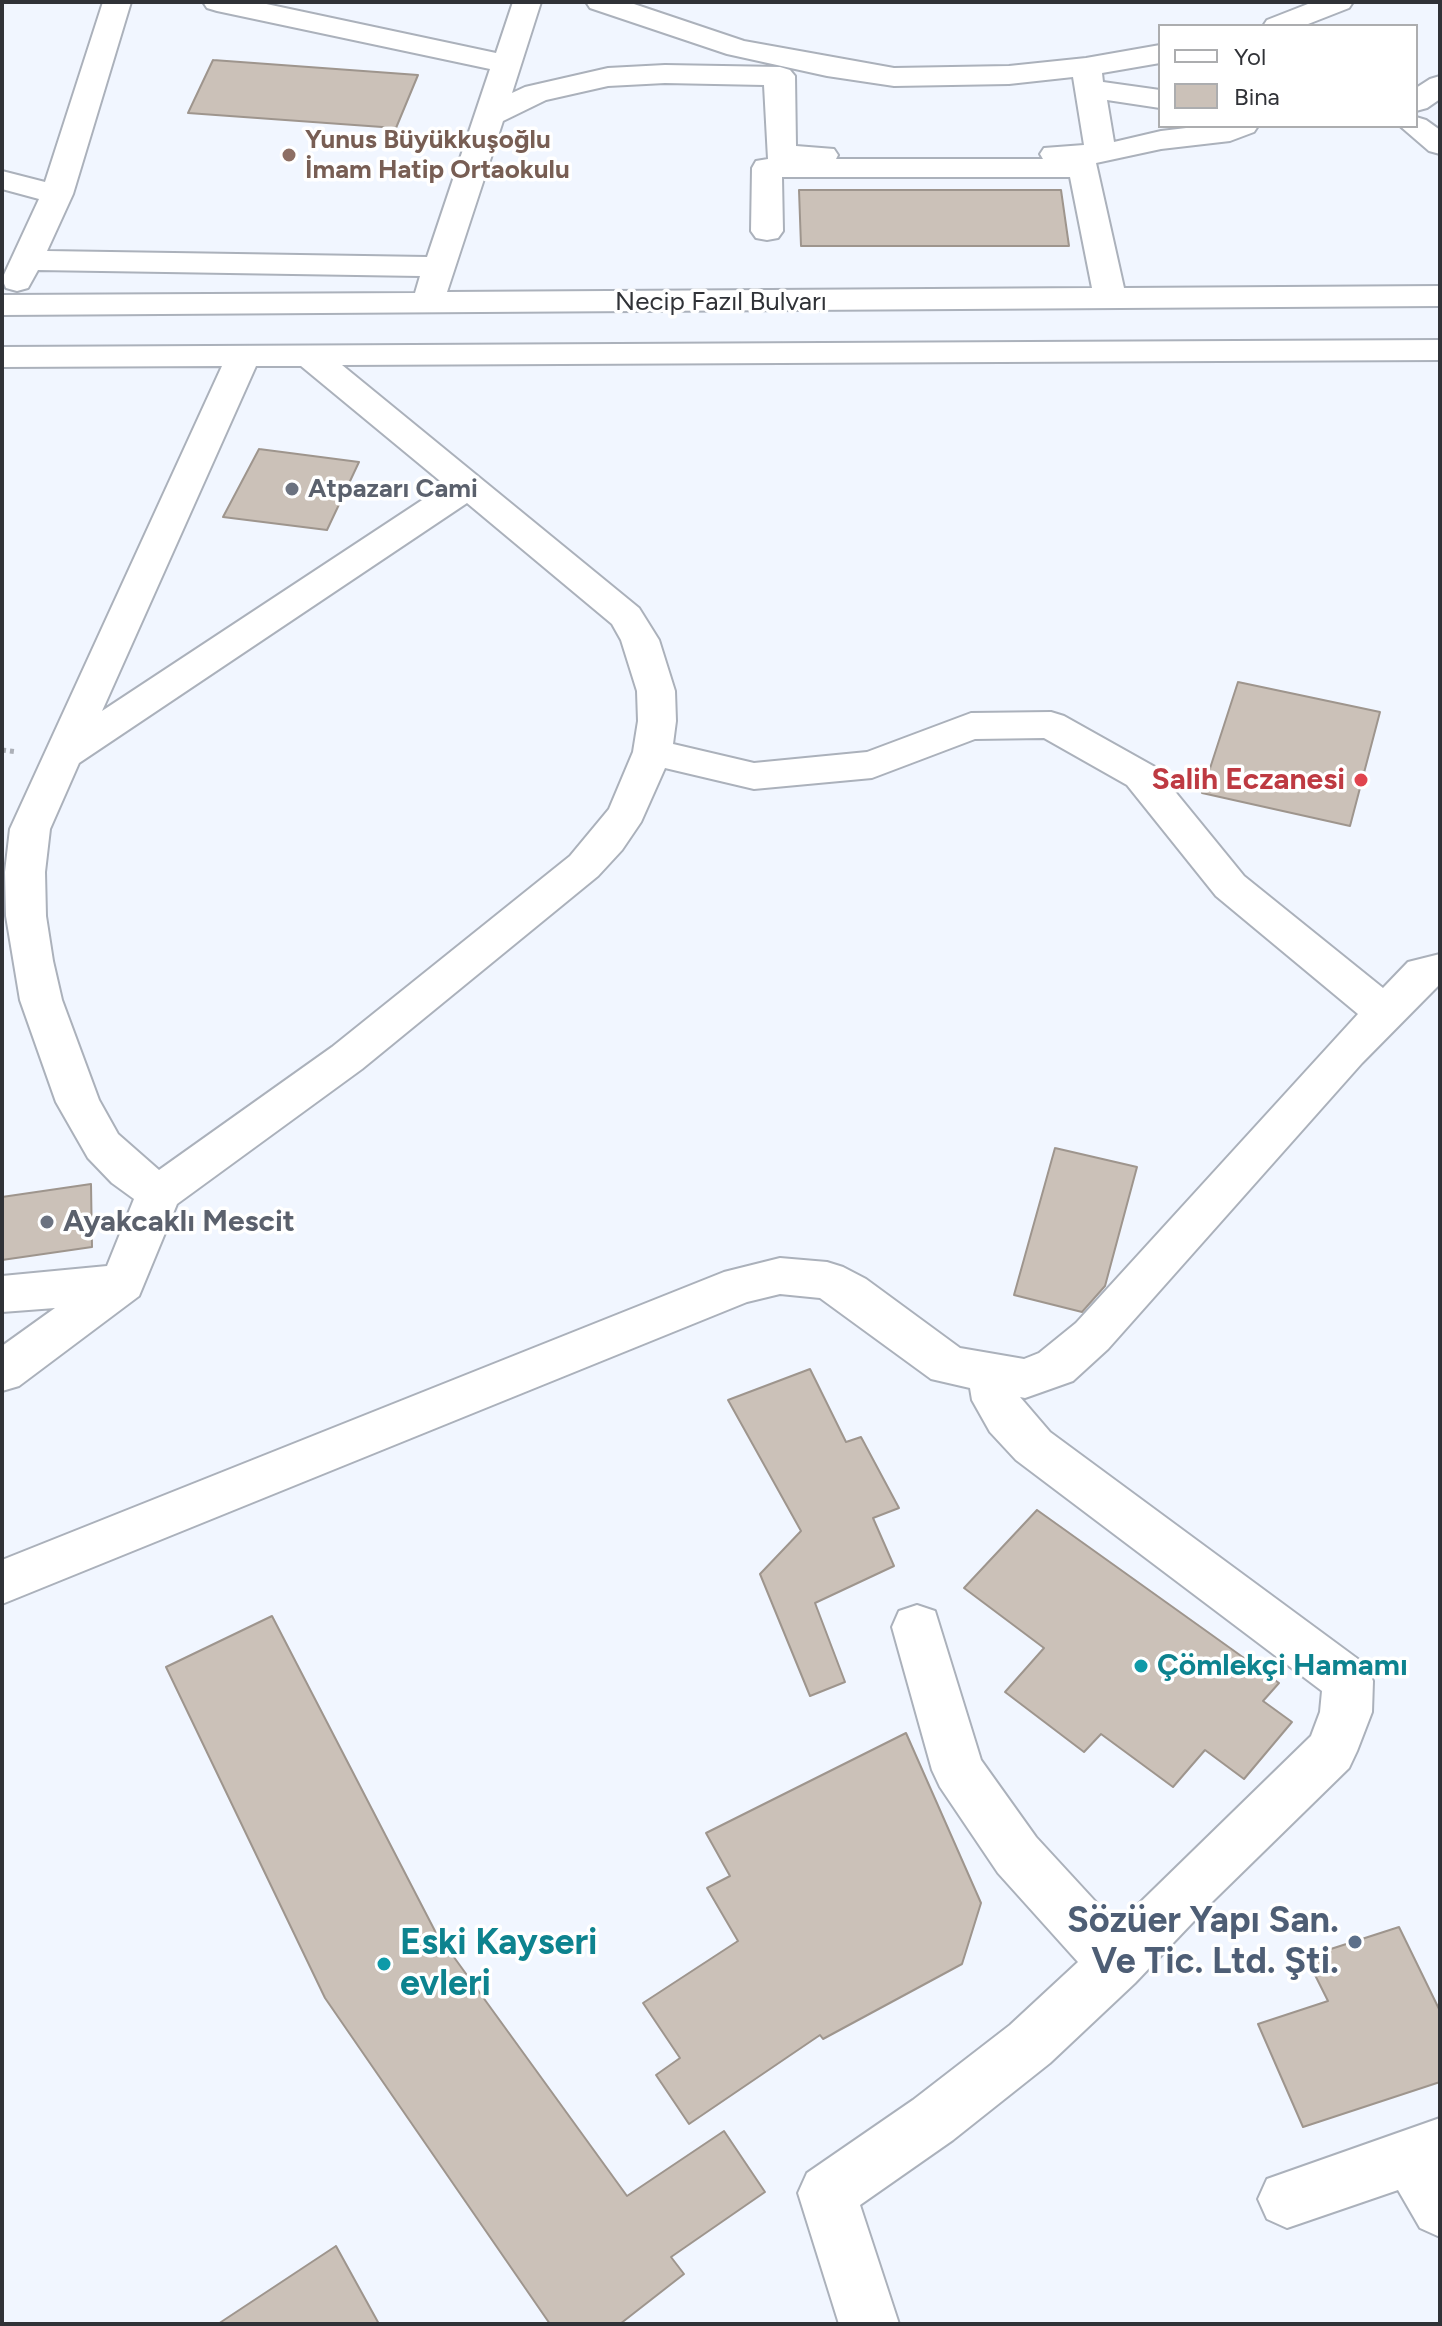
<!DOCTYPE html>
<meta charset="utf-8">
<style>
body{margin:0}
#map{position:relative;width:1442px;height:2326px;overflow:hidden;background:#f1f6ff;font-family:Figtree,sans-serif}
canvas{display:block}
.frame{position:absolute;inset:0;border:4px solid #303237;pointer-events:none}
.legend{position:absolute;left:1158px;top:24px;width:260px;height:104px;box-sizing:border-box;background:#fff;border:2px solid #acadaf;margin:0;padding:10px 14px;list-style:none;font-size:24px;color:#303237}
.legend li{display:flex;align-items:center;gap:16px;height:40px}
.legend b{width:40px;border:2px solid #acadaf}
</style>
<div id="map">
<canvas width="1442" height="2326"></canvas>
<div class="frame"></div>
<ul class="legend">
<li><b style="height:10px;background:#fff"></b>Yol</li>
<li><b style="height:22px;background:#cbc1b8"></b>Bina</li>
</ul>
</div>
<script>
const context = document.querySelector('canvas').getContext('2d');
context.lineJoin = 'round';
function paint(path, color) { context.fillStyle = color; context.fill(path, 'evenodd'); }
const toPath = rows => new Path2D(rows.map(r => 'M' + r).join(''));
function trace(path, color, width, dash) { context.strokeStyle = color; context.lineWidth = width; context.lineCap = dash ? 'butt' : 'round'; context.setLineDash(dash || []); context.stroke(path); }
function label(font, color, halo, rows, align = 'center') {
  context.font = font + ' Figtree,sans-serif'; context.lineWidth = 7; context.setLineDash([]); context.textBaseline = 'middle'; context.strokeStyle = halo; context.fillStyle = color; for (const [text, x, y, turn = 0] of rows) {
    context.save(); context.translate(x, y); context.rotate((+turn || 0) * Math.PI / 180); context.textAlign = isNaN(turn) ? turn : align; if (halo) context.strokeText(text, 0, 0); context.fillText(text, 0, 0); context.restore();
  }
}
const building = toPath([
 [213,60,418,75,396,128,188,113,213,60],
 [799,190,1061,190,1069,246,801,246,799,190],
 [259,449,359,462,327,530,223,517,259,449],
 [1238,682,1380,712,1350,826,1202,793,1238,682],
 [1055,1148,1137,1167,1105,1286,1082,1312,1014,1295,1055,1148],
 [91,1184,92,1247,2,1260,2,1197,91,1184],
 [810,1369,846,1442,861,1437,899,1508,873,1518,894,1566,815,1603,845,1682,810,1696,760,1574,801,1531,728,1400,810,1369],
 [1037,1510,1279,1683,1263,1701,1292,1722,1244,1779,1205,1750,1173,1787,1101,1734,1084,1752,1005,1692,1044,1648,964,1588,1037,1510],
 [272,1616,435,1931,627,2196,724,2131,765,2192,671,2257,684,2274,620,2324,550,2324,325,1998,166,1667,272,1616],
 [906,1733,981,1903,962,1964,823,2039,820,2035,689,2124,656,2075,680,2058,643,2003,738,1941,707,1888,730,1876,706,1833,906,1733],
 [1399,1927,1440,2011,1440,2082,1303,2127,1258,2024,1328,2001,1306,1957,1399,1927],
 [336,2246,379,2324,218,2324,336,2246]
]);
const path = toPath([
 [2,750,17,752]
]);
const minor = toPath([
 [103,2,131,2,73,194,47,251,427,257,490,69,217,11,207,8,203,2,257,2,496,53,513,2,541,2,512,93,525,87,608,68,665,65,780,67,790,70,795,76,796,146,834,149,838,155,836,159,1043,159,1040,154,1044,148,1084,145,1073,77,1009,84,894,86,827,76,727,54,590,8,586,2,628,2,744,41,894,68,1009,66,1086,58,1160,45,1160,63,1102,73,1103,82,1160,90,1160,108,1107,100,1114,142,1161,131,1203,126,1258,126,1254,132,1230,141,1161,149,1096,163,1124,288,1440,286,1440,306,2,315,2,295,415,293,420,276,38,270,28,288,17,291,6,288,2,279,39,199,2,189,2,171,45,182,103,2],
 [665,83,764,85,768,159,756,161,752,168,751,231,756,238,767,240,778,238,783,231,782,177,1070,177,1092,288,447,292,503,121,546,100,608,86,665,83],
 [1313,2,1353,2,1349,8,1303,26,1263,26,1267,20,1313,2],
 [1440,76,1440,99,1427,108,1416,111,1416,88,1430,79,1440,76],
 [1416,117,1426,120,1440,130,1440,154,1429,151,1400,126,1416,126,1416,117],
 [1440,340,1440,360,342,365,639,608,659,640,675,691,676,721,673,744,754,763,867,752,971,713,1051,712,1064,716,1155,767,1244,876,1383,988,1408,962,1440,954,1440,984,1362,1063,1108,1349,1073,1381,1025,1398,1020,1397,1050,1432,1366,1665,1373,1681,1372,1712,1357,1751,1349,1768,1213,1901,1135,1983,1050,2063,953,2140,860,2205,899,2324,839,2324,798,2193,807,2173,913,2100,1010,2025,1078,1962,998,1873,940,1787,932,1770,892,1627,899,1611,917,1605,935,1611,981,1760,1036,1837,1117,1925,1311,1736,1320,1712,1322,1691,1016,1460,990,1432,972,1400,970,1388,931,1379,820,1298,780,1294,747,1302,2,1604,2,1560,724,1272,780,1258,827,1262,843,1267,866,1279,960,1348,1024,1359,1039,1353,1076,1323,1358,1014,1216,896,1127,785,1044,738,975,739,872,778,754,789,665,768,641,822,622,850,598,876,362,1069,177,1204,139,1296,19,1386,2,1391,2,1346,55,1308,2,1312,2,1276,107,1266,134,1199,112,1183,88,1158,56,1102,20,1000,6,916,5,872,10,829,222,366,2,367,2,347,1440,340],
 [256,366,301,366,445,485,102,711,256,366],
 [467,503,612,624,621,640,637,691,638,721,633,752,609,809,570,856,332,1047,159,1170,118,1134,99,1100,62,1000,53,961,46,916,45,872,50,829,79,763,467,503],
 [1440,2118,1440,2237,1420,2228,1398,2190,1287,2228,1267,2219,1258,2199,1267,2179,1440,2118]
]);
const markers = [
 [289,155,8,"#8d6e63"],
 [292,489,8,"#6b7280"],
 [1361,780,8,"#e0444e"],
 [47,1222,8,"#6b7280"],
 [1141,1666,8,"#0f9aa8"],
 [1355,1942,8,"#5c6f8a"],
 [384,1964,8,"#0f9aa8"]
];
const farEducationnames = [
 ["Yunus Büyükkuşoğlu",305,140],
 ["İmam Hatip Ortaokulu",305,170]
];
const farStreetnames = [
 ["Necip Fazıl Bulvarı",721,302]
];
const farWorshipnames = [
 ["Atpazarı Cami",308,489]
];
const healthNames = [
 ["Salih Eczanesi",1345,780]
];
const worshipNames = [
 ["Ayakcaklı Mescit",63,1222]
];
const cultureNames = [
 ["Çömlekçi Hamamı",1157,1666]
];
const nearServicenames = [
 ["Sözüer Yapı San.",1339,1921],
 ["Ve Tic. Ltd. Şti.",1339,1962]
];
const nearCulturenames = [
 ["Eski Kayseri",400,1943],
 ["evleri",400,1984]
];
paint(building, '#cbc1b8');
trace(building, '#9e958d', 2);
trace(minor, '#abb1bb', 4);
trace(path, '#acb0b8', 5, [4, 4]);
paint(minor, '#fff');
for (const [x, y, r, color] of markers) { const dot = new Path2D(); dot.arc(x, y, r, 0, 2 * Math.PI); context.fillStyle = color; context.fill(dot); trace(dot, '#fff', 3); }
label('bold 26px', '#785e54', '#fff', farEducationnames, 'left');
label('26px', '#303237', '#fff', farStreetnames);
label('bold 26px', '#5b616d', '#fff', farWorshipnames, 'left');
label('bold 30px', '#be3a42', '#fff', healthNames, 'right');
label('bold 30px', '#5b616d', '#fff', worshipNames, 'left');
label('bold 30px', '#0d838f', '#fff', cultureNames, 'left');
label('bold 36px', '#4e5e75', '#fff', nearServicenames, 'right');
label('bold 36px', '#0d838f', '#fff', nearCulturenames, 'left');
</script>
